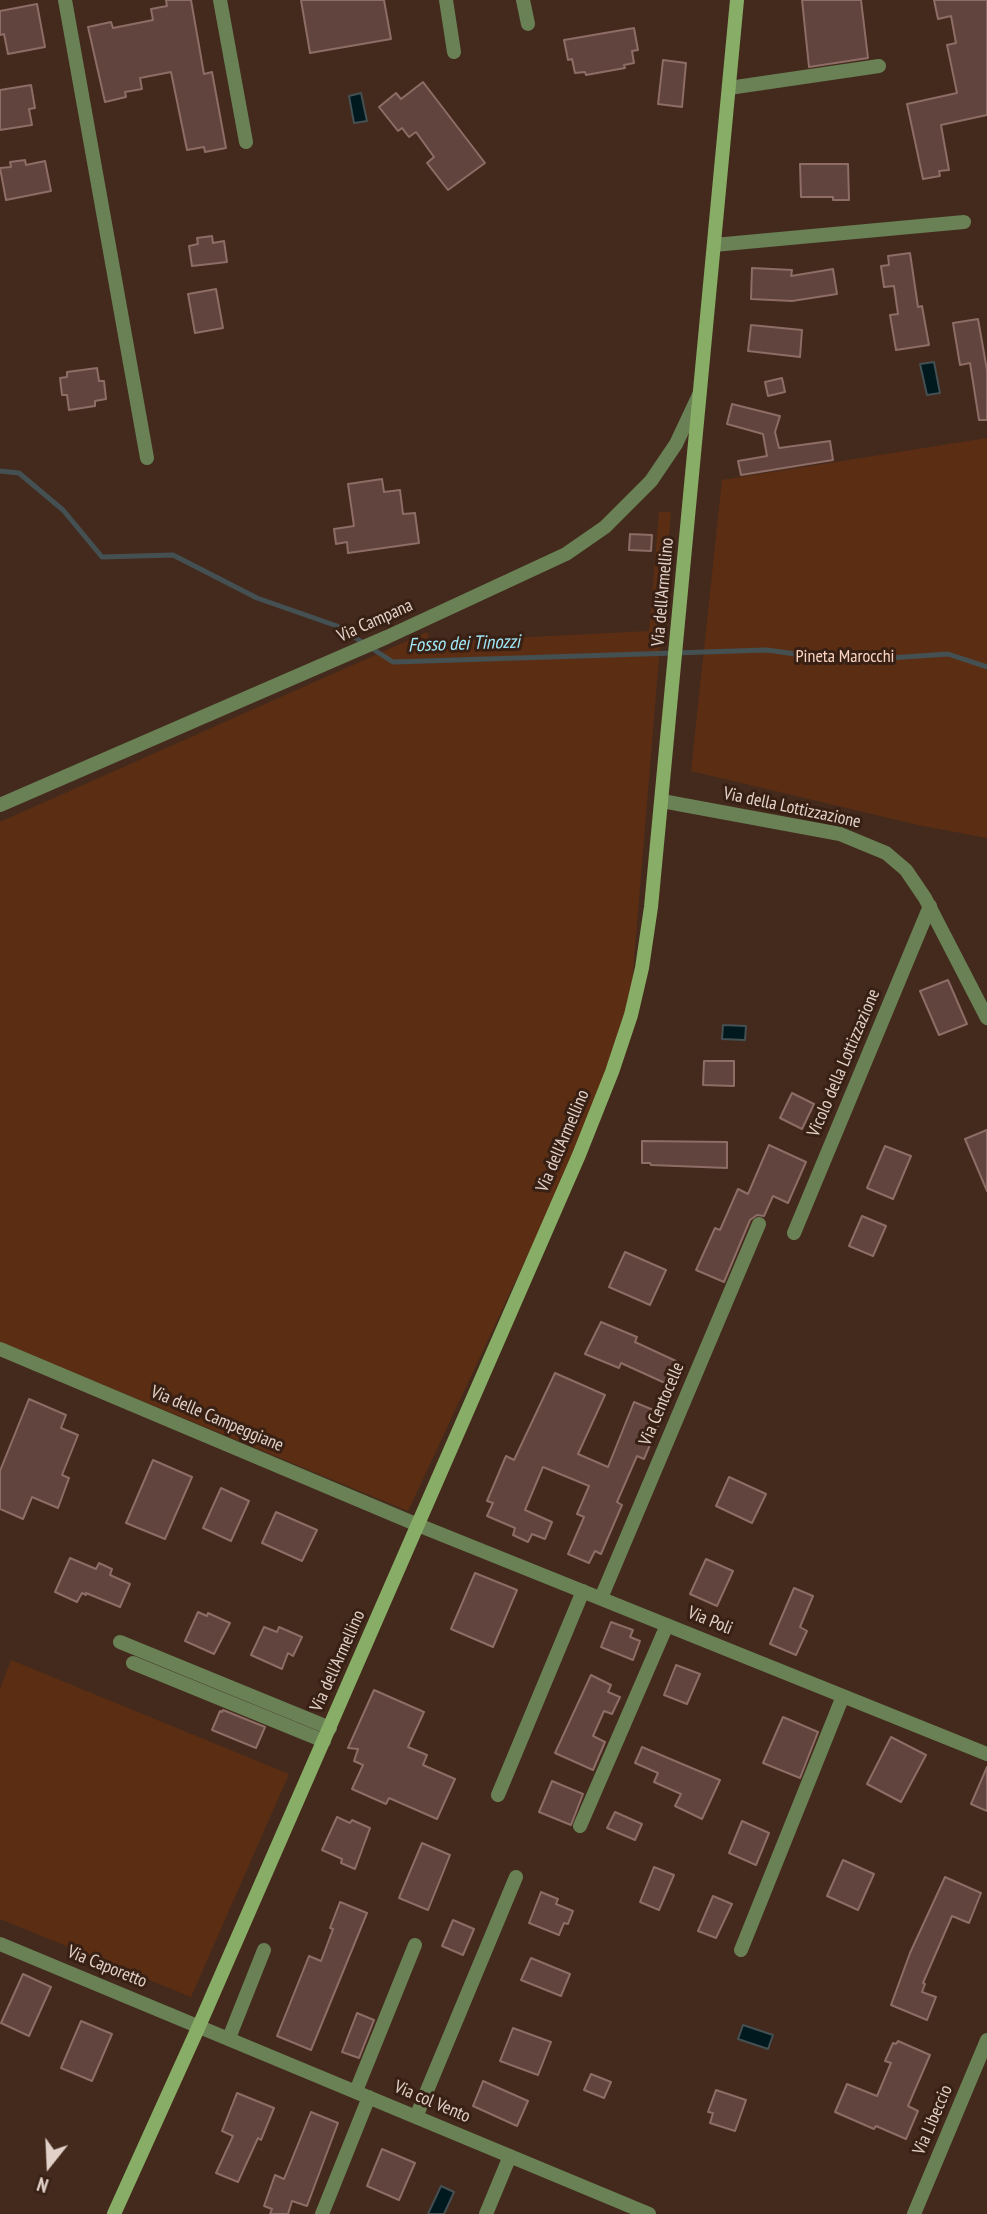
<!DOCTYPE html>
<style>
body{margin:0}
#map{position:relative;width:987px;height:2214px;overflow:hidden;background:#432a1d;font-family:"PT Sans Narrow",sans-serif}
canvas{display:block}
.north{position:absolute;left:14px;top:2130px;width:70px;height:70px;-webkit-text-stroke:5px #382014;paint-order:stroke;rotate:198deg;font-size:19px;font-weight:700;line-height:28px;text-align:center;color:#e2d1c9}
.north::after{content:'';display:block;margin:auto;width:24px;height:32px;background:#e2d1c9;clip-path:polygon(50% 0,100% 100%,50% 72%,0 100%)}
</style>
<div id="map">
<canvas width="987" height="2214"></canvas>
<div class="north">N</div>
</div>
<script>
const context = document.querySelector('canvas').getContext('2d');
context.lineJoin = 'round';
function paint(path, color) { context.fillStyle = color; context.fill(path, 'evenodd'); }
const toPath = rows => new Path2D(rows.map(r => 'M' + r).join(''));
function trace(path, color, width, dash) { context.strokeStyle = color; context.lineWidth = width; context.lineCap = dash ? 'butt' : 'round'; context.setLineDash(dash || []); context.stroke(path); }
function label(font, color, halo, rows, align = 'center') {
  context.font = font + ' "PT Sans Narrow",sans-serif'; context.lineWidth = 6; context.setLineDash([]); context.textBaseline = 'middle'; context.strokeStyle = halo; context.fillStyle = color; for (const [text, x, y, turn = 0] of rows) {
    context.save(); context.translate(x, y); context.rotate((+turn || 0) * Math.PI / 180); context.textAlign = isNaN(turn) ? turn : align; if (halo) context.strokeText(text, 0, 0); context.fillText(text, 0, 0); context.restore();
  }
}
const green = toPath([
 [987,438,987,838,918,825,691,771,722,480],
 [659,512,671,512,631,997,595,1111,408,1511,0,1342,0,822,427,632,431,642,649,631],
 [11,1660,289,1774,191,1997,0,1919,0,1689]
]);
const water = toPath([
 [361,93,367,121,354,123,349,96,361,93],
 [934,362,940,393,927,395,920,364,934,362],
 [723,1025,746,1026,745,1040,722,1039,723,1025],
 [743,2025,773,2035,768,2049,738,2039,743,2025],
 [441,2186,454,2192,444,2214,428,2214,441,2186]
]);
const stream = toPath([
 [0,471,19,473,63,510,102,557,173,555,257,598,337,626,393,662,767,650,846,661,948,654,987,667]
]);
const building = toPath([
 [166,0,191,0,204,74,212,72,226,148,205,152,204,147,187,150,171,72,140,78,142,89,125,92,126,97,105,102,88,27,111,22,113,28,153,20,151,9,167,6,166,0],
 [301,0,384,0,391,39,310,53,301,0],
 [802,0,861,0,868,58,809,67,802,0],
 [934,0,987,0,987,115,941,125,949,170,939,171,940,176,923,179,907,104,957,93,947,45,956,43,951,16,938,19,934,0],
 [37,4,45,47,8,54,4,34,0,35,0,11,37,4],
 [634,28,638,50,632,51,634,63,624,65,625,68,586,75,585,72,575,73,572,59,568,60,564,40,634,28],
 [663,60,686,63,682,107,658,104,663,60],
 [423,82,485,163,448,190,427,163,434,157,416,132,409,137,402,128,398,131,379,107,396,93,401,99,423,82],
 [31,85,35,108,29,109,32,125,0,130,0,90,31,85],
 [25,160,26,165,45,161,51,191,6,200,0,168,11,167,10,162,25,160],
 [800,164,848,164,849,200,833,200,833,197,801,197,800,164],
 [212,236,213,243,224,241,227,262,192,266,189,246,198,244,197,238,212,236],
 [910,253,918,307,922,306,929,345,896,350,890,315,898,314,894,286,884,287,881,266,889,265,888,256,910,253],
 [752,268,792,270,791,276,833,269,837,294,792,301,751,299,752,268],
 [216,289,223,328,195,333,188,294,216,289],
 [978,319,987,370,987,420,979,420,970,363,960,365,953,323,978,319],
 [751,325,802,330,800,357,748,351,751,325],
 [97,368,99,381,104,381,106,399,95,401,95,406,69,410,67,395,62,395,60,378,67,377,67,372,97,368],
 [782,378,785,392,768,396,765,382,782,378],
 [732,404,780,416,775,432,779,448,830,441,833,460,741,475,738,461,767,456,763,434,727,424,732,404],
 [382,479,384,492,400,490,403,514,415,513,419,543,348,553,347,542,336,544,334,529,354,526,348,484,382,479],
 [630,534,652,535,651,551,629,550,630,534],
 [948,980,967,1024,939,1035,920,991,948,980],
 [704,1061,734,1061,734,1086,703,1085,704,1061],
 [792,1093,814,1104,802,1129,780,1118,792,1093],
 [987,1130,987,1191,965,1139,987,1130],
 [642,1141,727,1142,727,1168,651,1165,650,1163,642,1163,642,1141],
 [769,1145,806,1162,788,1203,773,1196,764,1216,757,1215,750,1220,724,1282,696,1270,715,1228,720,1230,738,1189,748,1194,769,1145],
 [885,1146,911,1156,893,1199,867,1188,885,1146],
 [862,1216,886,1226,873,1256,849,1246,862,1216],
 [625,1252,666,1270,650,1305,609,1287,625,1252],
 [601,1322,637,1337,635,1342,676,1361,665,1383,621,1363,619,1368,585,1354,601,1322],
 [555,1373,605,1395,578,1454,608,1467,634,1402,663,1414,644,1459,637,1456,617,1502,622,1505,601,1554,595,1551,589,1563,568,1554,584,1517,577,1514,589,1486,543,1467,525,1510,552,1522,545,1539,532,1534,528,1542,513,1535,515,1528,487,1516,493,1503,487,1501,506,1456,514,1460,555,1373],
 [29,1399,66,1415,61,1428,78,1435,62,1475,69,1478,58,1508,32,1497,23,1519,0,1509,0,1471,29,1399],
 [153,1460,192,1477,165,1539,126,1523,153,1460],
 [729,1477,766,1494,752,1523,716,1506,729,1477],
 [221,1488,249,1501,231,1541,203,1528,221,1488],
 [276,1512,317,1530,302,1561,262,1543,276,1512],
 [70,1558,96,1569,99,1563,112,1569,110,1575,130,1584,120,1607,86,1593,86,1595,82,1593,77,1602,55,1592,70,1558],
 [706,1559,733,1571,717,1606,690,1594,706,1559],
 [475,1573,517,1590,493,1647,451,1629,475,1573],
 [794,1588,813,1596,800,1627,807,1631,796,1655,770,1644,794,1588],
 [198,1612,207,1616,208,1613,230,1623,214,1654,185,1641,198,1612],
 [611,1622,633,1630,630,1637,640,1641,633,1660,601,1647,611,1622],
 [264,1627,277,1632,279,1627,302,1637,293,1656,288,1653,282,1669,251,1655,264,1627],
 [676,1665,700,1674,687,1704,664,1695,676,1665],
 [591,1675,611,1685,608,1692,620,1697,612,1714,604,1711,593,1736,605,1742,593,1770,555,1753,591,1675],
 [374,1690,424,1712,408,1747,427,1755,423,1765,455,1779,437,1819,389,1798,386,1804,352,1789,363,1765,354,1761,358,1749,348,1748,374,1690],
 [223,1710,265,1727,256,1748,212,1730,220,1711,222,1712,223,1710],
 [783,1717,818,1732,800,1778,763,1763,783,1717],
 [891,1737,926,1755,901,1802,867,1784,891,1737],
 [642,1747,720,1780,702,1819,675,1806,681,1794,654,1782,658,1773,635,1763,642,1747],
 [987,1767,987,1811,971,1804,987,1767],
 [552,1781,583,1794,571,1825,539,1812,552,1781],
 [615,1812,642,1824,635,1840,607,1828,615,1812],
 [337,1817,350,1823,352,1820,370,1828,355,1869,341,1863,342,1859,322,1850,337,1817],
 [742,1821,769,1833,756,1865,729,1853,742,1821],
 [422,1843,450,1855,428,1910,399,1898,422,1843],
 [843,1860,874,1874,858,1910,827,1896,843,1860],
 [654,1867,674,1875,659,1910,640,1902,654,1867],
 [945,1877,981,1893,969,1923,952,1916,923,1983,925,1984,922,1992,936,1997,927,2020,891,2005,910,1953,945,1877],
 [541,1892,558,1899,556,1904,573,1911,568,1924,564,1923,559,1935,529,1923,541,1892],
 [713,1896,732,1904,716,1938,698,1931,713,1896],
 [340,1902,367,1913,311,2050,277,2036,309,1956,321,1961,333,1929,330,1928,340,1902],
 [453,1920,474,1929,463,1955,442,1946,453,1920],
 [531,1958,570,1974,561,1996,521,1980,531,1958],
 [23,1974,51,1987,29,2036,1,2023,23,1974],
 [357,2013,374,2020,359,2058,342,2052,357,2013],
 [81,2021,112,2034,92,2081,61,2068,81,2021],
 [513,2028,551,2042,538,2075,500,2061,513,2028],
 [898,2041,930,2055,908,2106,918,2111,906,2139,876,2126,874,2129,835,2112,847,2084,877,2096,891,2063,885,2061,893,2043,896,2044,898,2041],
 [591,2074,611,2082,604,2098,584,2090,591,2074],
 [483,2081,528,2101,517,2126,473,2106,483,2081],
 [716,2090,746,2100,735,2131,710,2123,713,2113,708,2112,716,2090],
 [237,2093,274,2108,261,2140,258,2138,238,2182,216,2173,233,2136,222,2131,237,2093],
 [311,2112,338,2123,307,2206,292,2201,288,2214,270,2214,272,2209,264,2206,275,2175,284,2179,311,2112],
 [382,2149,415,2163,399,2200,367,2186,382,2149]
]);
const street = toPath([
 [65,0,147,458],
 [220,0,246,142],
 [446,0,454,52],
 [523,0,528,24],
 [729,88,879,66],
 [714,245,964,222],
 [662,801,840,834,886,853,906,870,925,898,987,1018],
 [0,805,387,637,566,554,605,527,651,481,676,444,699,395],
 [794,1233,930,906],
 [0,1349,418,1525,987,1754],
 [601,1598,759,1224],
 [120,1642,330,1728],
 [133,1663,324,1741],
 [498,1795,583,1591],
 [580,1826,667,1625],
 [0,1944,649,2214],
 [741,1950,843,1696],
 [229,2038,264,1950],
 [356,2091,415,1945],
 [416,2117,516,1877],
 [322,2214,369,2097],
 [486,2214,510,2156],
 [914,2214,987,2040]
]);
const secondary = toPath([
 [114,2214,199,2026,579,1155,612,1072,631,1015,642,968,651,907,737,0]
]);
const streetNames = [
 ["Via dell'Armellino",663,592,-85],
 ["Via Campana",375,621,-24],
 ["Via della Lottizzazione",792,808,12],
 ["Vicolo della Lottizzazione",844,1063,-67],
 ["Via dell'Armellino",563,1141,-67],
 ["Via Centocelle",662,1404,-67],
 ["Via delle Campeggiane",217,1419,23],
 ["Via Poli",710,1621,22],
 ["Via dell'Armellino",338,1661,-66],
 ["Via Caporetto",107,1967,22],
 ["Via col Vento",432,2102,23],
 ["Via Libeccio",933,2120,-67]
];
const parkNames = [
 ["Pineta Marocchi",845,657]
];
const waterNames = [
 ["Fosso dei Tinozzi",464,644,-2]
];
paint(green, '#5b2e13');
paint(water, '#00191f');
trace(water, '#445052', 2);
trace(stream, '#445052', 5);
paint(building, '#62443e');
trace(building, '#8d6d66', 2);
trace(street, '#698155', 14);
trace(secondary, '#88ad66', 14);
label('18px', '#e2d1c9', '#382014', streetNames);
label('18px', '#fbd5c2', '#382014', parkNames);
label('italic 19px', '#a0eafa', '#382014', waterNames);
</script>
